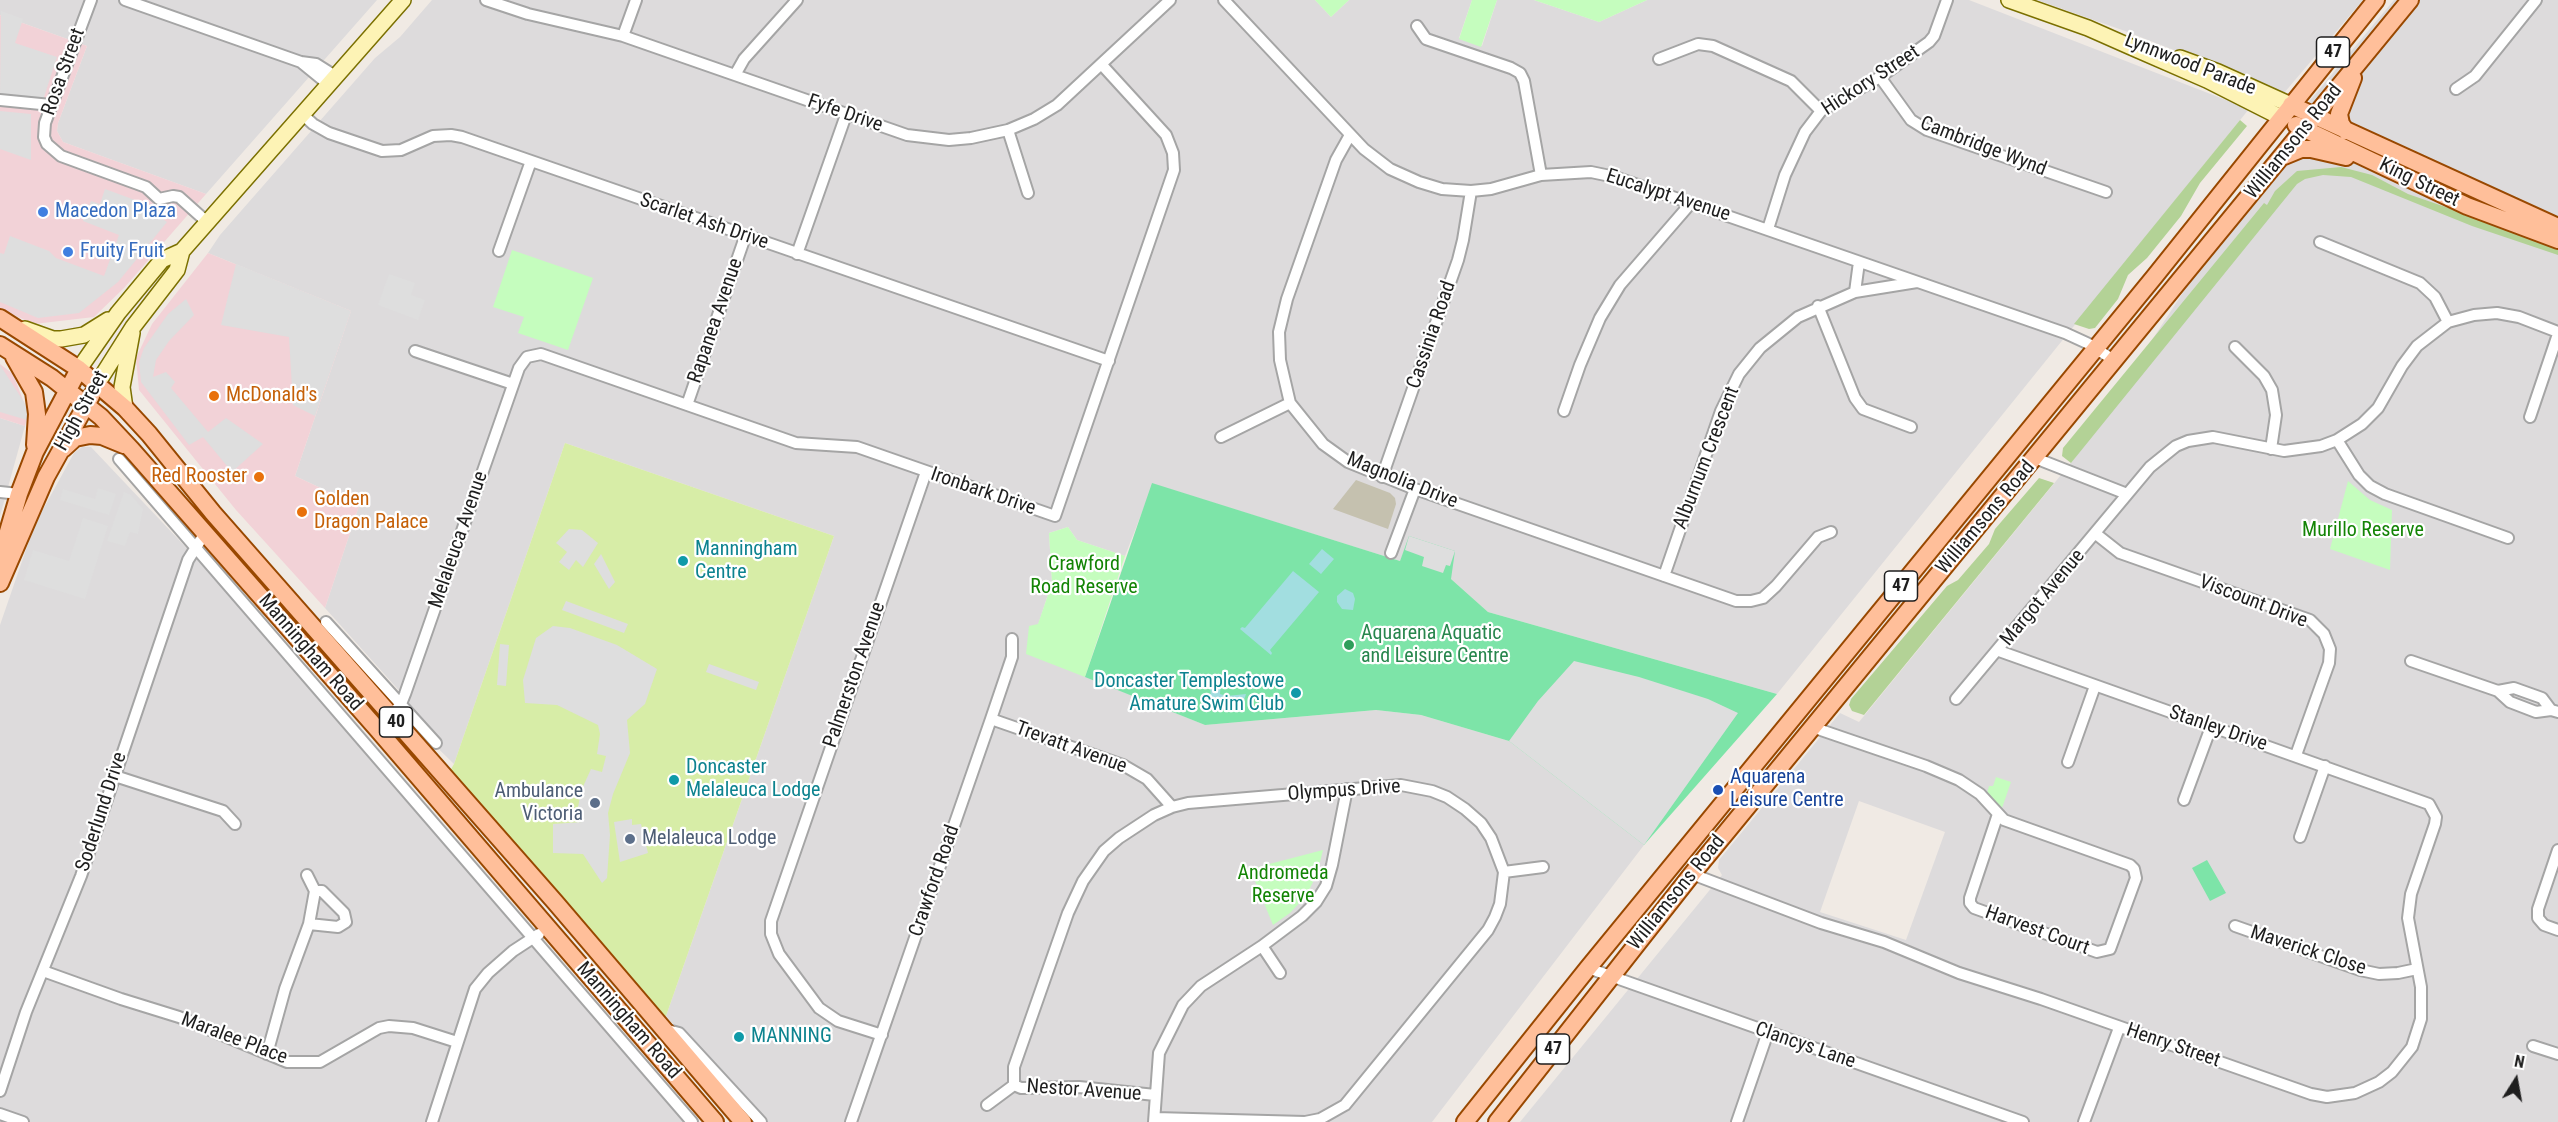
<!DOCTYPE html>
<style>
body{margin:0}
#map{position:relative;width:2558px;height:1122px;overflow:hidden;background:#f0eae4;font-family:"Roboto Condensed",sans-serif}
canvas{display:block}
.north{position:absolute;left:2486px;top:1050px;width:60px;height:60px;-webkit-text-stroke:4px #fff;paint-order:stroke;rotate:11deg;font-size:16px;font-weight:700;line-height:24px;text-align:center;color:#1e1e1e}
.north::after{content:'';display:block;margin:auto;width:21px;height:27px;background:#1e1e1e;clip-path:polygon(50% 0,100% 100%,50% 72%,0 100%)}
</style>
<div id="map">
<canvas width="2558" height="1122"></canvas>
<div class="north">N</div>
</div>
<script>
const context = document.querySelector('canvas').getContext('2d');
context.lineJoin = 'round';
function paint(path, color) { context.fillStyle = color; context.fill(path, 'evenodd'); }
const toPath = rows => new Path2D(rows.map(r => 'M' + r).join(''));
function trace(path, color, width, dash) { context.strokeStyle = color; context.lineWidth = width; context.lineCap = dash ? 'butt' : 'round'; context.setLineDash(dash || []); context.stroke(path); }
function label(font, color, halo, rows, align = 'center') {
  context.font = font + ' "Roboto Condensed",sans-serif'; context.lineWidth = 4.5; context.setLineDash([]); context.textBaseline = 'middle'; context.strokeStyle = halo; context.fillStyle = color; for (const [text, x, y, turn = 0] of rows) {
    context.save(); context.translate(x, y); context.rotate((+turn || 0) * Math.PI / 180); context.textAlign = isNaN(turn) ? turn : align; if (halo) context.strokeText(text, 0, 0); context.fillText(text, 0, 0); context.restore();
  }
}
const residential = toPath([
 [0,0,377,0,206,194,63,142,57,131,58,123,87,46,0,15],
 [432,0,1315,0,1331,17,1349,0,1472,0,1459,38,1482,46,1497,0,1534,0,1599,22,1647,0,1969,0,2249,109,1777,694,1488,612,1451,579,1410,536,1400,561,1153,484,1125,556,1077,540,1068,527,1049,533,1052,582,1038,625,1056,664,1205,725,1376,710,1421,715,1509,741,1644,845,1432,1122,760,1122,666,1016,834,536,565,443,454,764,403,714,404,696,325,608,359,506,295,476,351,311,208,253,220,235,375,58,400,37],
 [2037,0,2363,0,2284,93,2125,31],
 [2394,0,2558,0,2558,229,2297,116],
 [2296,120,2558,233,2558,1122,1520,1122,1722,875,1718,868,1719,860,1840,713,1859,722,2074,459],
 [1859,801,1945,832,1906,940,1820,912],
 [0,418,25,426,0,516],
 [82,447,91,447,197,559,687,1122,0,1122,0,625,29,541,40,515,74,453]
]);
const commercial = toPath([
 [0,15,87,46,58,123,57,131,63,142,206,194,124,288,94,317,34,324,0,309],
 [208,253,351,311,295,476,359,506,325,608,236,510,139,390,136,358,152,324],
 [0,364,13,374,28,413,25,426,0,418]
]);
const construction = toPath([
 [1356,480,1390,493,1395,498,1396,504,1388,529,1333,509]
]);
const grass = toPath([
 [565,443,834,536,666,1016,657,1021,446,778,454,764]
]);
const forest = toPath([
 [2240,120,2247,126,2200,183,2181,216,2147,258,2128,275,2118,299,2095,328,2089,329,2074,324],
 [2341,167,2372,175,2408,194,2558,246,2558,255,2472,226,2351,177,2323,175,2305,179,2297,184,2071,463,2062,456,2063,448,2264,203,2267,205,2275,191,2297,171],
 [2039,478,2054,483,1864,715,1852,711,1849,705,1851,699,1947,586,1958,580,1989,544,1995,529]
]);
const park = toPath([
 [1315,0,1349,0,1331,17],
 [1472,0,1497,0,1481,47,1459,39],
 [1534,0,1647,0,1599,22],
 [512,250,593,278,568,350,518,333,524,317,493,307],
 [2348,481,2370,500,2392,510,2390,570,2330,549],
 [1068,527,1077,540,1125,556,1085,677,1026,654,1029,626,1038,624,1052,583,1049,533],
 [1996,777,2011,782,2002,808,1987,793,1989,786,1993,786],
 [1323,850,1317,874,1306,896,1290,913,1273,925,1250,869]
]);
const pitch = toPath([
 [1152,483,1400,561,1409,536,1455,551,1451,579,1488,612,1777,694,1644,845,1509,741,1421,715,1376,710,1205,725,1085,677],
 [2207,860,2226,893,2210,901,2192,868]
]);
const parking = toPath([
 [1,11,23,19,15,43,57,57,43,100,0,96],
 [0,111,31,114,31,160,0,149],
 [105,189,135,200,167,222,118,282,79,313,38,318,0,302,0,253,4,254,10,236,49,251,56,258,104,276,119,235,83,221,91,201,100,204],
 [236,264,351,311,315,416,293,405,289,337,221,325],
 [389,274,415,283,411,295,425,300,418,320,378,305],
 [186,299,194,315,169,341,156,360,153,377,166,372,175,382,171,388,208,432,226,418,263,444,232,472,203,437,189,445,141,382,139,362,144,348,168,314],
 [0,365,24,402,28,413,27,420,0,412],
 [98,488,116,494,109,515,60,500,63,489,95,499],
 [124,492,131,495,143,509,138,534,130,532,125,546,107,541],
 [83,518,108,526,85,599,24,580,33,550,69,561],
 [569,529,582,530,598,543,583,567,576,560,569,570,559,562,567,552,556,543],
 [1409,536,1455,551,1450,566,1446,565,1443,573,1422,566,1424,557,1405,550],
 [601,554,615,582,609,589,594,564],
 [566,601,628,624,624,633,562,610],
 [553,626,570,628,617,645,657,669,645,704,627,720,630,753,613,794,608,813,610,835,607,878,602,883,583,854,553,853,553,824,582,822,577,813,581,791,591,769,602,772,606,756,597,754,600,734,598,725,557,705,525,703,523,680,536,638],
 [500,644,509,645,506,686,497,685],
 [1574,661,1639,677,1708,699,1738,713,1644,845,1509,741,1538,701],
 [709,664,759,682,756,690,706,672],
 [632,819,632,825,641,824,648,853,620,862,614,822]
]);
const water = toPath([
 [1322,549,1334,559,1321,574,1309,564],
 [1293,571,1319,592,1270,650,1272,653,1271,655,1240,629,1242,627,1245,628],
 [1345,589,1353,593,1355,599,1353,610,1342,609,1337,602,1337,596],
 [1216,679,1221,682,1220,694,1227,696,1246,694,1242,706,1217,707,1211,700,1210,684]
]);
const street = toPath([
 [91,0,45,123,44,137,47,144,61,156,146,187,159,199,173,196,179,197,207,222],
 [125,0,301,62,316,64,335,76],
 [486,0,528,14,623,36,907,135,949,140,971,138,1008,130,1034,119,1057,105,1170,0],
 [1224,0,1364,149,1390,169,1419,182,1442,189,1471,191,1491,189,1541,175,1591,172,1615,177,2065,333,2089,344,2115,361],
 [1417,26,1426,39,1511,68,1520,73,1524,81,1541,175],
 [623,36,636,0],
 [1659,59,1698,44,1713,46,1791,81,1821,111],
 [301,62,328,84],
 [735,75,744,59,797,0],
 [1880,77,1911,120,1927,130,2106,192],
 [2456,89,2475,76,2536,0],
 [0,100,51,105],
 [302,114,313,124,329,133,382,151,401,150,433,136,451,135,462,137,1109,361],
 [1008,130,1028,193],
 [1350,135,1336,160,1287,299,1279,332,1280,360,1290,403,1323,444,1348,462,1415,489,1736,601,1751,601,1763,598,1776,586,1818,537,1831,532],
 [1768,229,1785,175,1805,132,1821,111,1880,77,1929,42,1934,36,1947,0],
 [2320,242,2420,283,2435,297,2448,322],
 [499,251,531,161],
 [797,254,846,115],
 [1859,262,1855,292,1917,282],
 [1818,306,1855,398,1863,409,1911,427],
 [2235,347,2264,376,2272,390,2276,415,2271,449],
 [415,351,513,384],
 [687,405,745,237],
 [1564,411,1580,365,1600,318,1620,285,1691,203],
 [2530,417,2558,334],
 [1221,437,1290,403],
 [2337,440,2359,475,2370,486,2385,494,2508,538],
 [2035,458,2127,494],
 [119,459,692,1122],
 [1382,477,1458,260,1463,240,1471,191],
 [0,492,19,494],
 [2096,534,2120,553,2310,620,2324,634,2330,649,2329,663,2296,755],
 [1391,553,1415,489],
 [1664,576,1721,411,1739,374,1760,348,1798,317,1855,292],
 [326,622,436,743],
 [2411,661,2498,691,2510,702,2536,712,2551,710,2558,712],
 [2498,691,2514,688,2542,698,2551,710],
 [1956,699,2150,467,2176,446,2188,441,2213,437,2284,451,2321,446,2337,440,2362,424,2378,408,2402,366,2417,346,2448,322,2474,315,2497,313,2519,317,2558,332],
 [991,719,1123,765,1147,779,1172,807],
 [1812,727,1926,766,1959,780,1980,794,2004,820,2130,865,2134,869,2136,878,2110,949,2097,952,1974,908,1970,903,1970,898,1998,814],
 [378,730,401,704,405,694,519,368,527,357,541,354,796,443,857,447,1055,516,1174,170,1173,153,1166,135,1102,65],
 [2068,762,2095,686],
 [115,776,223,811,235,824],
 [2184,800,2211,727],
 [2300,837,2325,766],
 [2558,850,2538,909,2538,918,2544,925,2558,930],
 [1504,872,1543,867],
 [1692,874,1821,923,1884,942,1959,973,2041,999,2311,1094,2327,1097,2355,1093,2379,1082,2392,1072,2412,1047,2421,1019,2421,987,2408,918,2411,894,2435,824,2436,817,2429,804,1999,651],
 [309,924,338,927,346,922,344,913,322,891,315,891],
 [2235,926,2360,970,2379,974,2398,973,2417,969],
 [1262,946,1280,973],
 [1588,968,2023,1122],
 [43,971,121,999,179,1017,287,1062,320,1062,379,1028,389,1026,413,1028,457,1042],
 [664,1029,679,1033,761,1122],
 [882,1035,838,1021,819,1008,779,954,771,934,771,921,926,472],
 [2533,1046,2558,1054],
 [267,1054,285,989,309,924,315,891,307,875],
 [1014,1085,1021,1088,1079,1087,1155,1095],
 [0,1091,26,1012,81,876,188,560,205,533],
 [987,1105,1014,1085,1014,1067,1068,913,1083,881,1104,851,1119,838,1154,815,1172,807,1188,803,1401,785,1432,791,1447,797,1465,809,1481,823,1491,838,1504,872,1500,904,1495,917,1488,930,1345,1105,1320,1119,1305,1122,1155,1118],
 [0,1114,23,1122],
 [432,1122,475,989,488,973,513,951,539,934],
 [851,1122,991,719,1012,657,1012,639],
 [1154,1122,1159,1053,1183,1005,1201,986,1262,946,1302,916,1316,902,1326,886,1332,865,1347,789],
 [1737,1122,1768,1032],
 [2084,1122,2119,1028]
]);
const secondary = toPath([
 [2009,0,2088,28,2131,47,2207,80,2282,118],
 [2180,58,2218,72,2291,105],
 [25,329,53,339,61,339,84,335,108,320],
 [79,369,118,313,162,260,182,251,403,0],
 [97,384,133,327,177,270,182,251],
 [125,408,122,387,132,333]
]);
const primary = toPath([
 [2291,105,2558,227],
 [2296,125,2467,206,2558,240],
 [2346,131,2341,124,2339,114,2353,78],
 [2284,156,2301,149,2311,149,2346,157],
 [0,318,79,369,125,408,149,434,213,513,555,902,743,1122],
 [0,345,52,378,101,417,132,450,378,730,715,1122],
 [14,357,34,392,37,414,35,445],
 [63,449,75,438,90,435,102,436,124,445],
 [0,559,19,494,35,452,79,369],
 [0,583,46,477,91,396],
 [1465,1122,1588,968,2155,276,2376,0],
 [1497,1122,1692,874,2410,0]
]);
const markers = [
 [43,212,6,"#3f7fe0"],
 [68,252,6,"#3f7fe0"],
 [214,396,6,"#e8710a"],
 [259,477,6,"#e8710a"],
 [302,512,6,"#e8710a"],
 [683,561,6,"#0f9aa8"],
 [1349,645,6,"#2e9e5b"],
 [1296,693,6,"#0f9aa8"],
 [674,780,6,"#0f9aa8"],
 [1718,790,6,"#1a4fb4"],
 [595,803,6,"#5c6f8a"],
 [630,839,6,"#5c6f8a"],
 [739,1037,6,"#0f9aa8"]
];
const shields = [
 [2333,52,33],
 [1901,586,33],
 [396,722,33],
 [1553,1049,33]
];
const shieldNames = [
 ["47",2333,52],
 ["47",1901,586],
 ["40",396,722],
 ["47",1553,1049]
];
const streetNames = [
 ["Lynnwood Parade",2190,65,21],
 ["Rosa Street",64,72,-70],
 ["Hickory Street",1871,81,-33],
 ["Fyfe Drive",845,114,19],
 ["Williamsons Road",2294,142,-51],
 ["Cambridge Wynd",1983,147,21],
 ["King Street",2419,183,26],
 ["Eucalypt Avenue",1668,196,18],
 ["Scarlet Ash Drive",704,222,19],
 ["Rapanea Avenue",716,321,-71],
 ["Cassinia Road",1432,335,-71],
 ["High Street",82,411,-61],
 ["Alburnum Crescent",1707,458,-69],
 ["Magnolia Drive",1402,481,22],
 ["Ironbark Drive",983,492,19],
 ["Williamsons Road",1986,518,-50],
 ["Melaleuca Avenue",459,540,-71],
 ["Margot Avenue",2043,598,-50],
 ["Viscount Drive",2253,602,21],
 ["Manningham Road",310,653,49],
 ["Palmerston Avenue",855,675,-71],
 ["Stanley Drive",2218,729,19],
 ["Trevatt Avenue",1071,748,20],
 ["Olympus Drive",1344,791,-4],
 ["Soderlund Drive",102,812,-72],
 ["Crawford Road",935,881,-71],
 ["Williamsons Road",1677,893,-51],
 ["Harvest Court",2037,931,20],
 ["Maverick Close",2308,951,18],
 ["Manningham Road",628,1021,49],
 ["Maralee Place",234,1039,21],
 ["Clancys Lane",1805,1046,19],
 ["Henry Street",2173,1046,19],
 ["Nestor Avenue",1084,1091,4]
];
const shopNames = [
 ["Macedon Plaza",55,212],
 ["Fruity Fruit",80,252]
];
const foodNames = [
 ["McDonald's",226,396],
 ["Red Rooster",247,477,"right"],
 ["Golden",314,500],
 ["Dragon Palace",314,523]
];
const parkNames = [
 ["Murillo Reserve",2363,531],
 ["Crawford",1084,565],
 ["Road Reserve",1084,588],
 ["Andromeda",1283,874],
 ["Reserve",1283,897]
];
const cultureNames = [
 ["Manningham",695,550],
 ["Centre",695,573],
 ["Doncaster Templestowe",1284,682,"right"],
 ["Amature Swim Club",1284,705,"right"],
 ["Doncaster",686,768],
 ["Melaleuca Lodge",686,791],
 ["MANNING",751,1037]
];
const leisureNames = [
 ["Aquarena Aquatic",1361,634],
 ["and Leisure Centre",1361,657]
];
const transitNames = [
 ["Aquarena",1730,778],
 ["Leisure Centre",1730,801]
];
const serviceNames = [
 ["Ambulance",583,792],
 ["Victoria",583,815],
 ["Melaleuca Lodge",642,839,"left"]
];
paint(residential, '#dddbdc');
paint(commercial, '#f2d2d7');
paint(construction, '#c5c1af');
paint(grass, '#d7eda7');
paint(forest, '#b3d296');
paint(park, '#c5fdbe');
paint(pitch, '#7de4a8');
paint(parking, '#dedede');
paint(water, '#a2dee0');
trace(street, '#a5a5a5', 14);
trace(secondary, '#7b7000', 18);
trace(primary, '#994800', 20);
trace(street, '#fff', 10);
trace(secondary, '#fdf3b5', 15);
trace(primary, '#ffbf9a', 16);
for (const [x, y, r, color] of markers) { const dot = new Path2D(); dot.arc(x, y, r, 0, 2 * Math.PI); context.fillStyle = color; context.fill(dot); trace(dot, '#fff', 2); }
for (const [x, y, w] of shields) { const box = new Path2D(); box.roundRect(x - w / 2, y - 15, w, 30, 4.5); context.fillStyle = '#fff'; context.fill(box); trace(box, '#1e1e1e', 1.5); }
label('bold 18px', '#1e1e1e', null, shieldNames);
label('20px', '#1e1e1e', '#fff', streetNames);
label('20px', '#366cbe', '#fff', shopNames, 'left');
label('20px', '#c56008', '#fff', foodNames, 'left');
label('20px', '#138405', '#fff', parkNames);
label('20px', '#0d838f', '#fff', cultureNames, 'left');
label('20px', '#27864d', '#fff', leisureNames, 'left');
label('20px', '#164399', '#fff', transitNames, 'left');
label('20px', '#4e5e75', '#fff', serviceNames, 'right');
</script>
